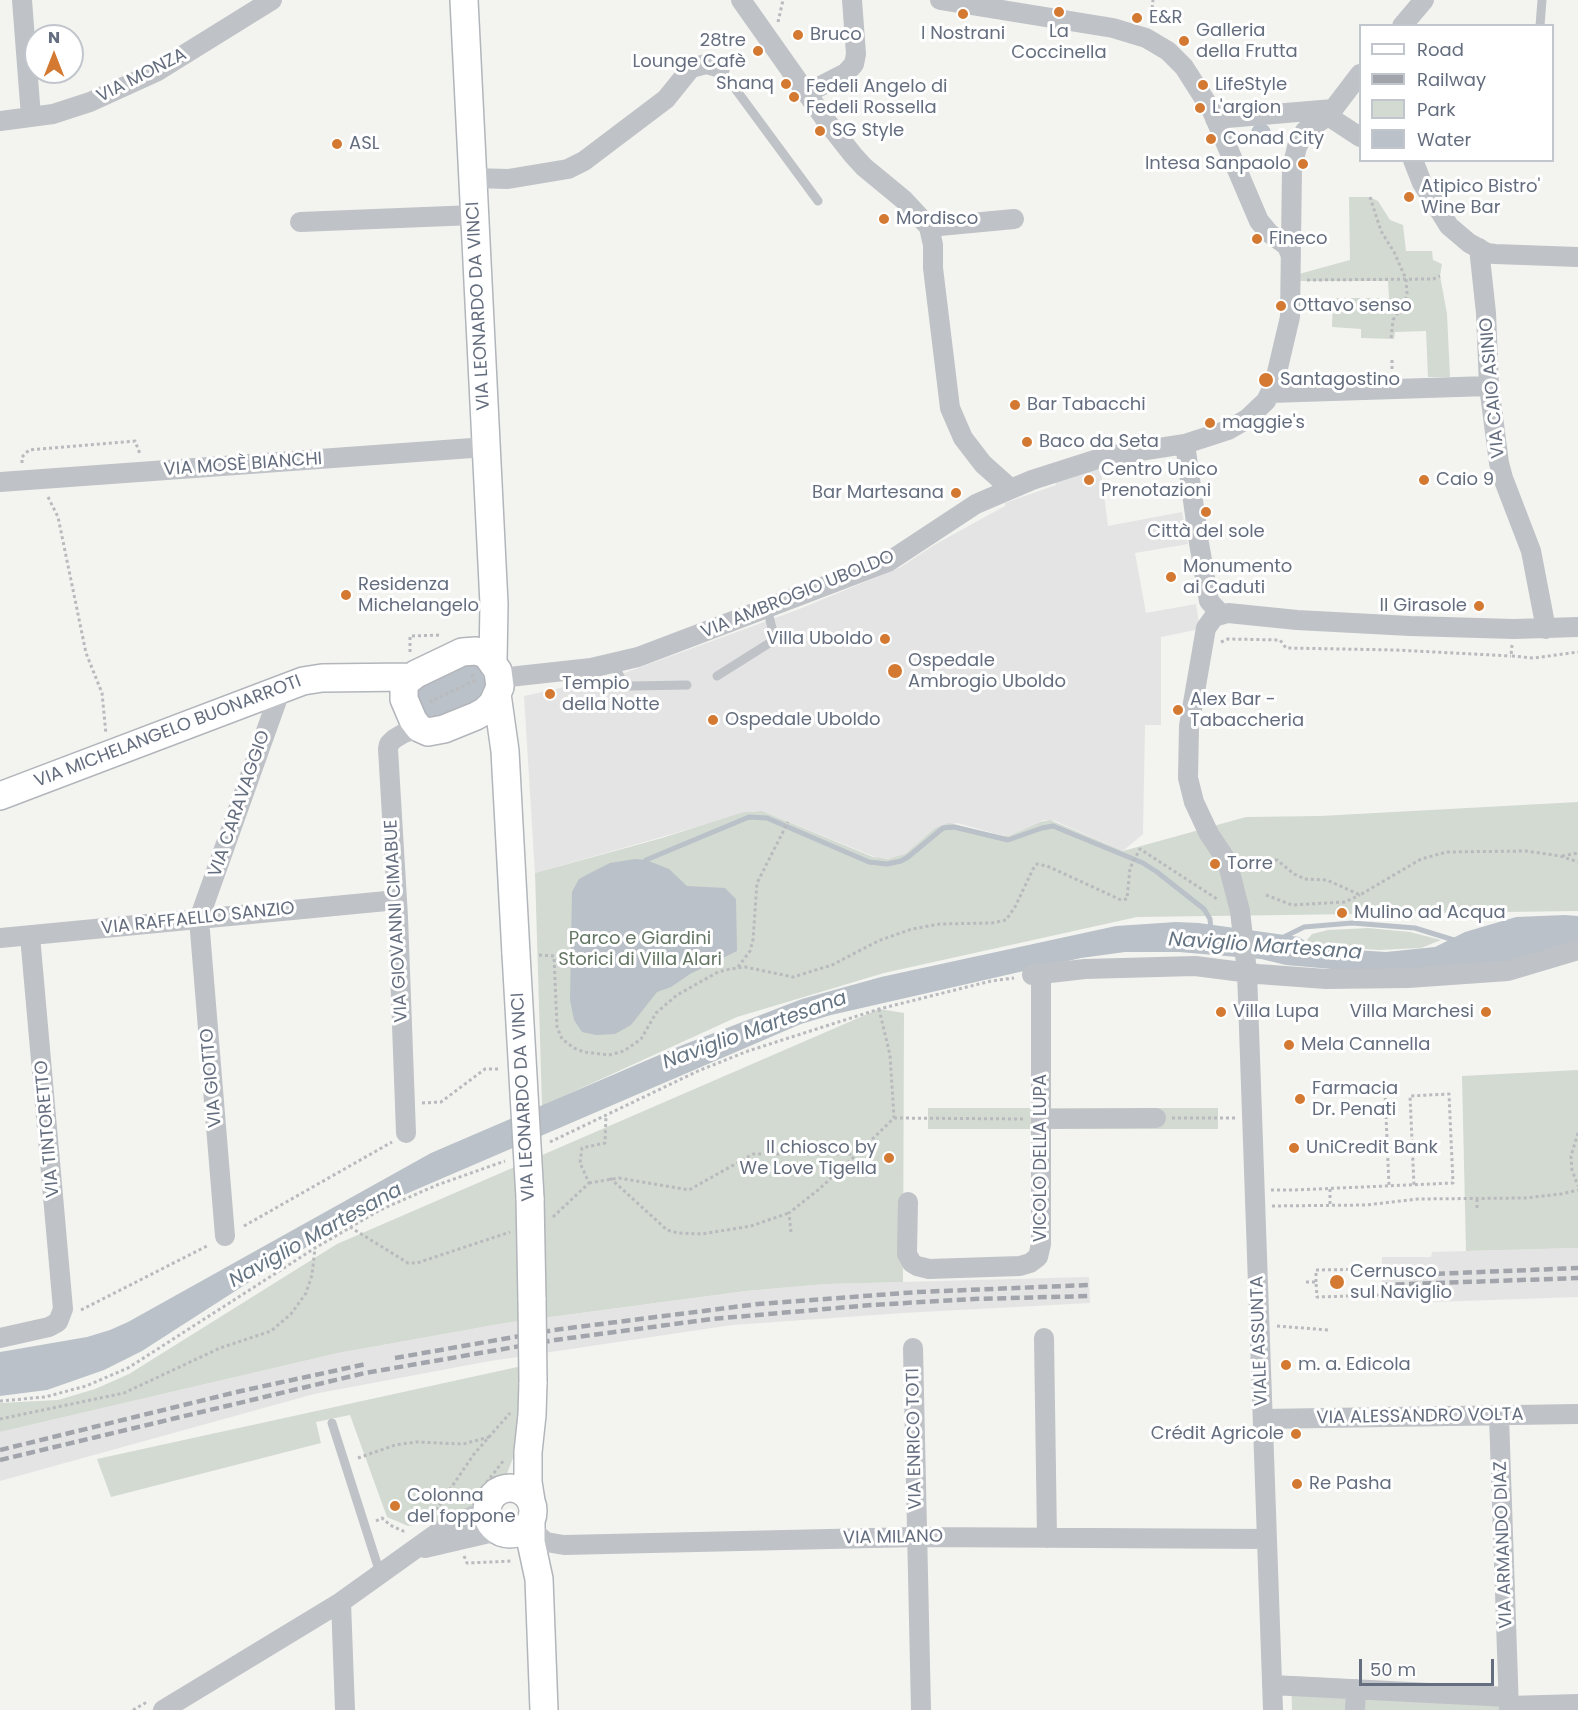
<!DOCTYPE html>
<meta charset="utf-8">
<style>
body{margin:0}
#map{position:relative;width:1578px;height:1710px;overflow:hidden;background:#f3f4f0;font-family:Poppins,sans-serif}
canvas{display:block}
.legend{position:absolute;left:1359px;top:24px;width:195px;height:138px;box-sizing:border-box;background:#fff;border:2px solid #c1c5cc;margin:0;padding:8px 10px;list-style:none;font-size:18px;color:#656e7f}
.legend li{display:flex;align-items:center;gap:12px;height:30px}
.legend b{width:30px;border:2px solid #c1c5cc}
.north{position:absolute;left:24px;top:24px;width:60px;height:60px;box-sizing:border-box;background:#fff;border:2px solid #c1c5cc;border-radius:50%;rotate:0deg;font-size:16px;font-weight:700;line-height:24px;text-align:center;color:#656e7f}
.north::after{content:'';display:block;margin:auto;width:21px;height:27px;background:#d37931;clip-path:polygon(50% 0,100% 100%,50% 72%,0 100%)}
.scale{position:absolute;left:1359px;top:1659px;width:135px;height:27px;box-sizing:border-box;border:3px solid #656e7f;border-top:0;padding-left:8px;font-size:18px;line-height:21px;white-space:nowrap;color:#656e7f;-webkit-text-stroke:4px #fff;paint-order:stroke}
</style>
<div id="map">
<canvas width="1578" height="1710"></canvas>
<ul class="legend">
<li><b style="height:8px;background:#fff"></b>Road</li>
<li><b style="height:8px;background:#a1a4aa"></b>Railway</li>
<li><b style="height:16px;background:#d3dad2"></b>Park</li>
<li><b style="height:16px;background:#bac1c8"></b>Water</li>
</ul>
<div class="north">N</div>
<div class="scale">50 m</div>
</div>
<script>
const context = document.querySelector('canvas').getContext('2d');
context.lineJoin = 'round';
function paint(path, color) { context.fillStyle = color; context.fill(path, 'evenodd'); }
const toPath = rows => new Path2D(rows.map(r => 'M' + r).join(''));
function trace(path, color, width, dash) { context.strokeStyle = color; context.lineWidth = width; context.lineCap = dash ? 'butt' : 'round'; context.setLineDash(dash || []); context.stroke(path); }
function label(font, color, halo, rows, align = 'center') {
  context.font = font + ' Poppins,sans-serif'; context.lineWidth = 6; context.setLineDash([]); context.textBaseline = 'middle'; context.strokeStyle = halo; context.fillStyle = color; for (const [text, x, y, turn = 0] of rows) {
    context.save(); context.translate(x, y); context.rotate((+turn || 0) * Math.PI / 180); context.textAlign = isNaN(turn) ? turn : align; if (halo) context.strokeText(text, 0, 0); context.fillText(text, 0, 0); context.restore();
  }
}
const built = toPath([
 [1100,464,1108,526,1182,512,1188,544,1135,553,1146,613,1196,604,1200,629,1161,637,1161,725,1145,725,1143,834,1123,851,1055,821,1044,820,1009,836,1003,836,957,823,935,828,905,854,895,858,880,859,762,811,753,811,535,873,524,696,619,675,797,610,901,567,934,545,1005,506,1005,503,1056,485,1055,479],
 [1578,1248,1578,1297,1433,1302,1432,1299,1382,1299,1382,1257,1431,1257,1432,1252],
 [1089,1277,1090,1303,903,1313,732,1325,490,1361,314,1394,0,1481,0,1432,338,1353,505,1323,746,1291,826,1284]
]);
const green = toPath([
 [1349,197,1370,197,1378,201,1390,220,1403,225,1406,251,1432,251,1433,260,1442,264,1440,276,1447,314,1450,377,1428,377,1426,331,1395,332,1394,339,1361,338,1361,329,1332,327,1333,298,1389,298,1388,281,1298,281,1299,274,1350,260],
 [1578,802,1578,911,1137,917,884,973,737,1017,542,1106,535,873,662,838,744,812,762,811,873,857,888,859,905,854,935,828,949,823,1003,836,1009,836,1040,822,1050,820,1123,851,1246,817,1320,816],
 [1368,928,1410,932,1441,940,1421,948,1379,950,1320,946,1310,943,1307,940,1312,934,1328,930],
 [879,1009,904,1013,903,1282,826,1284,746,1291,505,1323,338,1353,0,1432,0,1403,58,1400,95,1389,129,1374,337,1244],
 [1578,1070,1578,1248,1466,1251,1462,1076],
 [928,1108,1218,1108,1218,1129,928,1129],
 [522,1366,517,1448,506,1476,474,1508,446,1520,408,1526,387,1517,350,1415,316,1422,321,1443,111,1497,97,1459],
 [1291,1676,1501,1688,1501,1710,1292,1710]
]);
const water = toPath([
 '1251 133a10 10 0 1 1 20 0a10 10 0 1 1-20 0Z',
 [468,664,476,665,481,671,488,687,484,696,436,719,430,720,422,716,414,691,421,685],
 [635,859,646,860,669,869,687,886,725,888,736,899,737,951,690,974,671,987,657,992,631,1025,615,1034,596,1035,582,1032,574,1020,570,1000,572,892,579,879,592,872,610,863],
 [1565,915,1578,916,1578,946,1516,962,1400,971,1343,970,1286,965,1261,959,1179,952,1125,952,1081,958,831,1015,801,1024,371,1209,268,1270,142,1351,104,1370,47,1390,0,1396,0,1352,87,1337,110,1330,128,1322,431,1153,680,1046,802,999,881,977,1116,926,1176,922,1199,923,1299,937,1314,947,1323,948,1386,952,1435,947,1465,932,1516,917]
]);
const stream = toPath([
 [642,864,646,860,749,817,767,818,869,862,887,864,901,861,908,857,943,828,954,827,1008,840,1042,828,1053,826,1143,863,1157,872,1204,909,1210,919,1211,931],
 [1282,938,1304,927,1352,923,1415,928,1457,941]
]);
const path = toPath([
 [1151,20,1153,0],
 [778,22,783,0],
 [706,45,714,39],
 [1370,197,1381,231,1394,252,1406,279,1407,293,1405,302,1393,320,1391,339],
 [1307,280,1433,279,1440,276],
 [1392,360,1392,370],
 [22,463,22,457,29,450,135,441,140,454],
 [48,497,58,517,86,653,102,693,106,734],
 [1221,642,1228,639,1280,640,1286,648,1396,650,1511,656],
 [1512,645,1511,656,1534,658,1578,652],
 [410,652,410,636,442,635],
 [432,703,431,701,474,681,472,674],
 [1562,856,1578,853],
 [1245,860,1277,860,1294,874,1305,879,1327,880,1360,895,1421,859,1447,852,1526,851,1560,856,1578,862],
 [1266,895,1292,905,1345,902,1360,895],
 [539,955,554,956,557,1027,562,1039,574,1048,584,1052,609,1055,624,1051,641,1039,656,1013,677,995,718,972,730,969,745,967,793,977,832,965,878,941,912,929,940,924,992,923,1006,920,1015,907,1033,869,1037,864,1047,866,1121,900,1127,899,1130,868,1140,849,1217,899],
 [738,967,750,951,753,940,757,883,788,822],
 [1385,1092,1389,1186],
 [422,1103,441,1102,485,1069,501,1069],
 [894,1118,1024,1119],
 [1172,1118,1235,1118],
 [1578,1133,1571,1156,1572,1170,1578,1186],
 [550,1142,698,1071,748,1051,879,1009,991,981,1014,978],
 [610,1178,667,1230,678,1233,702,1234,751,1226,789,1213],
 [589,1183,619,1178,689,1190,753,1154,857,1154,894,1118,890,1055,879,1009],
 [1271,1190,1294,1190,1453,1183,1449,1094,1410,1096,1414,1185],
 [1477,1199,1477,1211],
 [1330,1204,1330,1188],
 [1272,1206,1366,1205,1418,1199,1525,1198,1561,1194,1578,1190],
 [553,1217,589,1183,580,1163,582,1148,605,1143,606,1116],
 [244,1226,392,1142],
 [350,1227,408,1263,417,1263,510,1232],
 [791,1232,789,1213,818,1190,856,1155],
 [1306,1282,1316,1282,1317,1297,1382,1295],
 [1316,1282,1316,1270,1382,1269],
 [81,1310,209,1245],
 [1277,1326,1328,1330],
 [0,1401,45,1397,86,1386,128,1368,315,1248,380,1210,437,1185,505,1161],
 [0,1419,124,1393,220,1348,271,1331,291,1314,306,1293,312,1275,315,1248],
 [358,1458,395,1445,416,1442,463,1444,489,1437],
 [479,1492,504,1460],
 [436,1510,474,1454,510,1413],
 [376,1521,382,1518,390,1525,403,1531,407,1530],
 [464,1556,467,1563,513,1561],
 [133,1710,147,1702]
]);
const lane = toPath([
 [1540,26,1542,0],
 [720,68,818,201],
 [614,664,622,681,630,686,687,685],
 [717,676,771,642,773,632,767,608],
 [332,1423,380,1573]
]);
const street = toPath([
 [22,0,31,117],
 [741,0,827,122,853,155,864,167,904,200,929,227,933,245,933,268,950,408,963,438,983,464,1011,489],
 [940,0,1113,28,1146,38,1168,51,1184,67,1212,111,1259,221,1269,233,1287,246,1291,256],
 [1402,26,1424,0],
 [807,93,846,73,854,64,856,54,852,0],
 [1328,116,1360,137],
 [1215,119,1333,109],
 [0,121,53,114,90,102,156,72,272,0],
 [1413,160,1422,183,1449,226,1469,243,1487,253,1495,254,1578,257],
 [472,178,508,179,568,169,584,161,666,99,691,68,706,64,720,68],
 [300,222,474,215],
 [929,227,1014,219],
 [1479,248,1486,313,1489,386,1499,463,1503,478,1531,551,1546,629],
 [1270,393,1489,386],
 [1185,444,1199,543,1209,601,1221,614],
 [0,482,486,447],
 [500,678,591,668,638,657,888,562,976,504,1032,480,1107,456,1185,444,1228,430,1247,419,1266,401,1274,385,1290,317,1292,168,1297,147,1305,131,1328,116,1360,74],
 [0,938,397,900],
 [1032,975,1085,969,1195,966,1258,974,1326,979,1408,978,1508,971,1578,950],
 [1041,1119,1156,1118],
 [406,1133,398,917,388,749,389,744,394,739,404,733,419,728],
 [908,1202,907,1254,912,1263,917,1266,929,1269,1020,1266,1030,1263,1038,1257,1041,1244,1041,974],
 [225,1236,199,919,281,689],
 [0,1338,49,1327,58,1322,63,1309,30,936],
 [1044,1338,1047,1538],
 [913,1348,921,1710],
 [1499,1416,1509,1710],
 [1263,1419,1578,1414],
 [531,1522,535,1533,546,1542,564,1545,917,1537,1267,1539],
 [425,1548,498,1531],
 [341,1602,345,1710],
 [1272,1685,1508,1697],
 [1509,1706,1578,1704],
 [163,1710,341,1602,443,1529,487,1510],
 [1273,1710,1247,972,1240,911,1227,861,1209,834,1194,802,1188,778,1189,726,1206,628,1214,617,1228,613,1297,620,1410,626,1514,629,1578,627],
 [1355,1710,1356,1689]
]);
const secondary = toPath([
 [464,0,494,604,493,661],
 [476,651,486,654,498,671,500,687,493,703,485,711,476,716,444,729,428,732,419,728,413,720,404,699,404,688,406,682,416,674,462,652,476,651],
 [497,694,505,751,516,954],
 [0,796,303,681,322,678,411,677],
 [530,1198,532,1301],
 '487 1511a23 23 0 1 1 46 0a23 23 0 1 1-46 0Z',
 [531,1501,528,1482,528,1452,532,1415,533,1382],
 [531,1522,531,1542,539,1579,544,1710]
]);
const rail = toPath([
 [1382,1276,1578,1268],
 [1382,1285,1578,1278],
 [395,1358,554,1330,758,1304,918,1292,1089,1285],
 [0,1450,241,1391,366,1364],
 [0,1460,365,1373,555,1340,712,1319,871,1305,974,1299,1090,1296]
]);
const secondaryBridge = toPath([
 [516,954,530,1198],
 [532,1301,533,1382]
]);
const markers = [
 [1059,12,6,"#d37931"],
 [963,14,6,"#d37931"],
 [1137,18,6,"#d37931"],
 [798,35,6,"#d37931"],
 [1184,41,6,"#d37931"],
 [758,51,6,"#d37931"],
 [786,84,6,"#d37931"],
 [1203,85,6,"#d37931"],
 [794,97,6,"#d37931"],
 [1200,108,6,"#d37931"],
 [820,131,6,"#d37931"],
 [1211,139,6,"#d37931"],
 [337,144,6,"#d37931"],
 [1303,164,6,"#d37931"],
 [1409,197,6,"#d37931"],
 [884,219,6,"#d37931"],
 [1257,239,6,"#d37931"],
 [1281,306,6,"#d37931"],
 [1266,380,8,"#d37931"],
 [1015,405,6,"#d37931"],
 [1210,423,6,"#d37931"],
 [1027,442,6,"#d37931"],
 [1089,480,6,"#d37931"],
 [1424,480,6,"#d37931"],
 [956,493,6,"#d37931"],
 [1206,512,6,"#d37931"],
 [1171,577,6,"#d37931"],
 [346,595,6,"#d37931"],
 [1479,606,6,"#d37931"],
 [885,639,6,"#d37931"],
 [895,671,8,"#d37931"],
 [550,694,6,"#d37931"],
 [1178,710,6,"#d37931"],
 [713,720,6,"#d37931"],
 [1215,864,6,"#d37931"],
 [1342,913,6,"#d37931"],
 [1221,1012,6,"#d37931"],
 [1486,1012,6,"#d37931"],
 [1289,1045,6,"#d37931"],
 [1300,1099,6,"#d37931"],
 [1294,1148,6,"#d37931"],
 [889,1158,6,"#d37931"],
 [1337,1282,8,"#d37931"],
 [1286,1365,6,"#d37931"],
 [1296,1434,6,"#d37931"],
 [1297,1484,6,"#d37931"],
 [395,1506,6,"#d37931"]
];
const poiNames = [
 ["E&R",1149,18],
 ["Galleria",1196,31],
 ["della Frutta",1196,52],
 ["La",1059,32,"center"],
 ["Coccinella",1059,53,"center"],
 ["I Nostrani",963,34,"center"],
 ["Bruco",810,35],
 ["28tre",746,41,"right"],
 ["Lounge Cafè",746,62,"right"],
 ["Shanq",774,84,"right"],
 ["LifeStyle",1215,85],
 ["Fedeli Angelo di",806,87],
 ["Fedeli Rossella",806,108],
 ["L'argion",1212,108],
 ["SG Style",832,131],
 ["Conad City",1223,139],
 ["ASL",349,144],
 ["Intesa Sanpaolo",1291,164,"right"],
 ["Atipico Bistro'",1421,187],
 ["Wine Bar",1421,208],
 ["Mordisco",896,219],
 ["Fineco",1269,239],
 ["Ottavo senso",1293,306],
 ["Santagostino",1280,380],
 ["Bar Tabacchi",1027,405],
 ["maggie's",1222,423],
 ["Baco da Seta",1039,442],
 ["Centro Unico",1101,470],
 ["Prenotazioni",1101,491],
 ["Caio 9",1436,480],
 ["Bar Martesana",944,493,"right"],
 ["Città del sole",1206,532,"center"],
 ["Monumento",1183,567],
 ["ai Caduti",1183,588],
 ["Residenza",358,585],
 ["Michelangelo",358,606],
 ["Il Girasole",1467,606,"right"],
 ["Villa Uboldo",873,639,"right"],
 ["Ospedale",908,661],
 ["Ambrogio Uboldo",908,682],
 ["Tempio",562,684],
 ["della Notte",562,705],
 ["Alex Bar -",1190,700],
 ["Tabaccheria",1190,721],
 ["Ospedale Uboldo",725,720],
 ["Torre",1227,864],
 ["Mulino ad Acqua",1354,913],
 ["Villa Lupa",1233,1012],
 ["Villa Marchesi",1474,1012,"right"],
 ["Mela Cannella",1301,1045],
 ["Farmacia",1312,1089],
 ["Dr. Penati",1312,1110],
 ["Il chiosco by",877,1148,"right"],
 ["We Love Tigella",877,1169,"right"],
 ["UniCredit Bank",1306,1148],
 ["Cernusco",1350,1272],
 ["sul Naviglio",1350,1293],
 ["m. a. Edicola",1298,1365],
 ["Crédit Agricole",1284,1434,"right"],
 ["Re Pasha",1309,1484],
 ["Colonna",407,1496],
 ["del foppone",407,1517]
];
const streetNames = [
 ["VIA MONZA",142,76,-27],
 ["VIA LEONARDO DA VINCI",479,306,-93],
 ["VIA CAIO ASINIO",1493,388,-95],
 ["VIA MOSÈ BIANCHI",243,465,-4],
 ["VIA AMBROGIO UBOLDO",798,595,-22],
 ["VIA MICHELANGELO BUONARROTI",168,732,-21],
 ["VIA CARAVAGGIO",240,804,-71],
 ["VIA RAFFAELLO SANZIO",198,919,-6],
 ["VIA GIOVANNI CIMABUE",397,921,-93],
 ["VIA GIOTTO",212,1078,-95],
 ["VIA LEONARDO DA VINCI",524,1097,-93],
 ["VIA TINTORETTO",48,1129,-95],
 ["VICOLO DELLA LUPA",1041,1158,-90],
 ["VIALE ASSUNTA",1260,1341,-92],
 ["VIA ALESSANDRO VOLTA",1420,1417,-1],
 ["VIA ENRICO TOTI",915,1439,-91],
 ["VIA MILANO",893,1538,-1],
 ["VIA ARMANDO DIAZ",1504,1545,-92]
];
const parkNames = [
 ["Parco e Giardini",640,939],
 ["Storici di Villa Alari",640,960]
];
const waterNames = [
 ["Naviglio Martesana",1265,947,4],
 ["Naviglio Martesana",755,1031,-20],
 ["Naviglio Martesana",316,1236,-29]
];
paint(built, '#e4e4e4');
paint(green, '#d3dad2');
paint(water, '#bac1c8');
trace(stream, '#bac1c8', 5);
trace(secondary, '#b2b5ba', 30);
trace(path, '#b9babd', 3, [3, 3]);
trace(lane, '#bfc2c6', 9);
trace(street, '#bfc2c6', 20);
trace(secondary, '#fff', 27);
trace(rail, '#a1a4aa', 4.5, [9, 4.5]);
trace(secondaryBridge, '#b2b5ba', 30, []);
trace(secondaryBridge, '#fff', 27);
for (const [x, y, r, color] of markers) { const dot = new Path2D(); dot.arc(x, y, r, 0, 2 * Math.PI); context.fillStyle = color; context.fill(dot); trace(dot, '#fff', 2); }
label('18px', '#656e7f', '#fff', poiNames, 'left');
label('18px', '#656e7f', '#fff', streetNames);
label('18px', '#647664', '#fff', parkNames);
label('italic 20px', '#667583', '#fff', waterNames);
</script>
